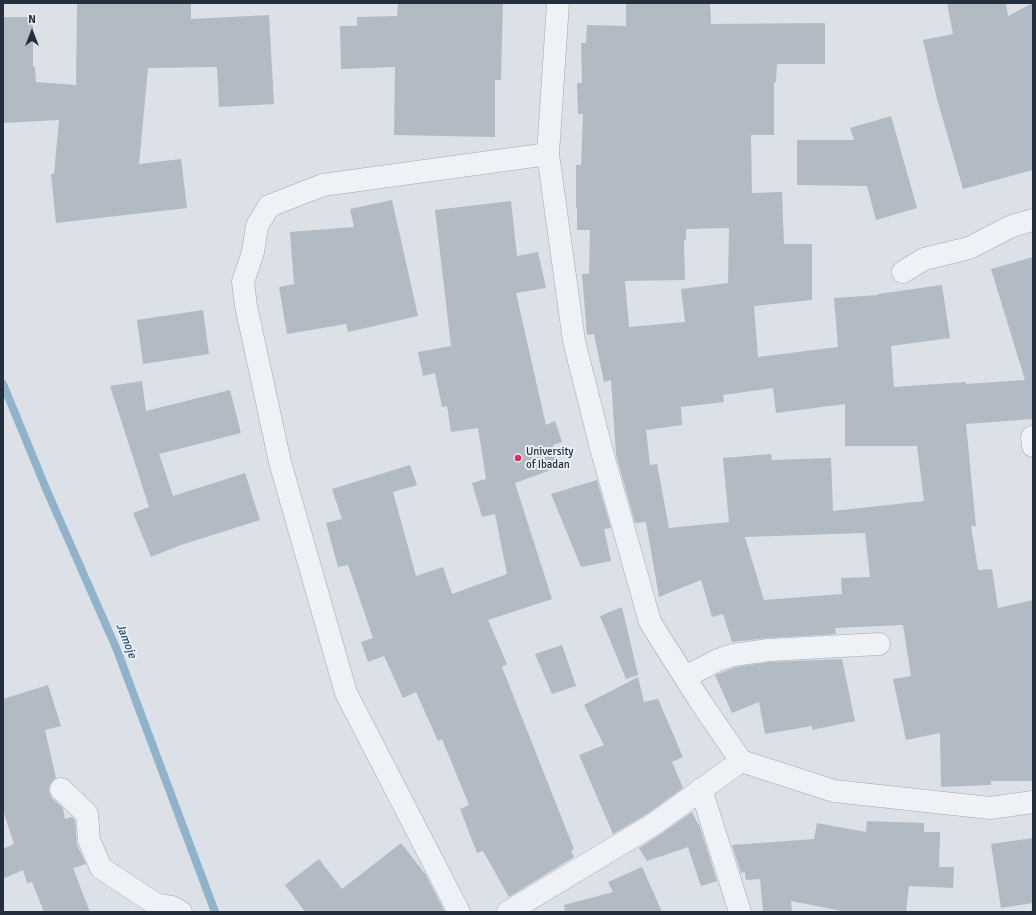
<!DOCTYPE html>
<style>
body{margin:0}
#map{position:relative;width:1036px;height:915px;overflow:hidden;background:#dbe1e7;font-family:Signika,sans-serif}
canvas{display:block}
.frame{position:absolute;inset:0;border:4px solid #242f3e;pointer-events:none}
.north{position:absolute;left:12px;top:12px;width:40px;height:40px;-webkit-text-stroke:3px #eaeff5;paint-order:stroke;rotate:0deg;font-size:11px;font-weight:700;line-height:16px;text-align:center;color:#242f3e}
.north::after{content:'';display:block;margin:auto;width:14px;height:18px;background:#242f3e;clip-path:polygon(50% 0,100% 100%,50% 72%,0 100%)}
</style>
<div id="map">
<canvas width="1036" height="915"></canvas>
<div class="frame"></div>
<div class="north">N</div>
</div>
<script>
const context = document.querySelector('canvas').getContext('2d');
context.lineJoin = 'round';
const toPath = rows => new Path2D(rows.map(r => 'M' + r).join(''));
function trace(path, color, width, dash) { context.strokeStyle = color; context.lineWidth = width; context.lineCap = dash ? 'butt' : 'round'; context.setLineDash(dash || []); context.stroke(path); }
function paint(path, color) { context.fillStyle = color; context.fill(path, 'evenodd'); }
function label(font, color, halo, rows, align = 'center') {
  context.font = font + ' Signika,sans-serif'; context.lineWidth = 4; context.setLineDash([]); context.textBaseline = 'middle'; context.strokeStyle = halo; context.fillStyle = color; for (const [text, x, y, turn = 0] of rows) {
    context.save(); context.translate(x, y); context.rotate((+turn || 0) * Math.PI / 180); context.textAlign = isNaN(turn) ? turn : align; if (halo) context.strokeText(text, 0, 0); context.fillText(text, 0, 0); context.restore();
  }
}
const stream = toPath([
 [3,384,47,491,117,650,215,912]
]);
const building = toPath([
 [77,3,191,3,191,19,269,15,274,104,219,107,217,67,148,68,139,164,181,159,187,208,56,223,51,174,54,174,59,120,3,123,3,17,33,17,33,67,35,67,36,82,76,85],
 [398,3,503,3,501,80,495,80,495,137,394,135,395,67,341,69,340,26,357,26,357,17,397,16],
 [626,3,710,3,711,24,825,23,825,64,777,64,776,82,774,82,774,135,751,135,752,193,782,192,784,244,812,244,812,300,754,306,758,357,838,347,834,298,878,295,878,294,942,285,950,338,891,346,894,387,966,382,966,384,1025,380,991,269,1033,257,1033,419,966,424,976,526,971,526,978,570,992,569,998,608,1033,600,1033,781,991,781,991,785,941,787,940,733,906,740,893,679,911,676,903,625,835,628,836,634,768,638,732,642,723,614,712,617,701,580,659,597,646,522,635,523,616,455,611,380,604,382,594,334,587,335,582,274,589,274,590,230,577,230,577,208,576,208,576,165,581,165,583,114,578,114,577,83,582,83,581,43,586,43,587,25,626,26],
 [729,228,728,283,681,289,685,322,629,327,625,281,685,280,684,240,686,240,686,229],
 [773,388,776,413,845,404,845,446,917,446,924,501,833,511,831,458,772,460,771,454,723,458,729,522,669,528,657,464,650,465,646,430,682,425,681,407,724,402,723,395],
 [865,533,870,577,841,578,842,594,764,600,745,537],
 [947,3,1006,3,1008,16,1033,3,1033,170,963,189,937,99,923,40,953,34],
 [891,116,917,208,876,220,867,186,797,185,797,140,854,140,850,128],
 [392,200,418,316,348,332,346,324,287,334,279,287,294,284,290,232,354,227,350,209],
 [511,201,517,256,538,252,546,288,516,293,546,425,555,421,562,442,553,445,559,467,515,483,552,599,488,620,507,664,502,667,574,849,571,851,574,857,509,897,483,851,477,853,460,809,469,805,442,739,438,741,416,692,403,698,384,656,368,662,361,642,373,638,348,565,338,567,326,523,342,519,332,489,410,465,417,485,393,492,416,576,443,567,452,594,507,574,495,514,482,517,472,483,486,479,478,428,451,432,447,406,442,407,435,373,423,376,418,352,451,346,435,210],
 [203,310,209,354,143,364,137,320],
 [142,381,146,411,230,390,241,433,159,454,173,496,245,473,260,520,181,545,151,557,133,513,149,507,110,386],
 [597,480,611,528,604,529,611,561,581,567,551,494],
 [622,607,638,675,626,679,600,616],
 [562,645,576,686,552,694,535,654],
 [842,659,855,721,812,730,812,726,765,734,759,702,732,713,715,675,736,667,770,662],
 [638,677,644,702,658,699,683,757,672,762,683,788,647,814,613,834,579,755,604,745,584,705],
 [48,685,61,726,45,730,56,778,52,781,49,786,49,792,52,798,63,808,65,819,72,817,75,820,77,845,86,864,73,868,90,912,44,912,32,882,27,883,23,870,3,879,3,849,14,844,3,810,3,699],
 [692,812,698,824,699,824,717,881,701,886,688,847,647,861,639,848,661,834],
 [867,821,924,823,924,832,940,832,939,867,954,867,953,888,909,886,906,912,847,912,791,901,792,912,763,912,760,879,746,880,745,872,741,873,732,845,814,839,817,823,866,832],
 [1033,838,1033,903,1001,908,991,844],
 [401,843,426,875,445,912,305,912,285,885,319,859,342,889],
 [642,867,662,912,565,912,564,905,613,892,608,882]
]);
const street = toPath([
 [558,3,548,154,574,341,601,448,650,622,698,698,741,761,834,791,990,808,1033,802],
 [903,272,924,259,969,248,1012,226,1033,220],
 [1032,437,1033,446],
 [685,677,718,660,733,655,769,650,879,644],
 [61,789,87,814,89,840,101,868,157,905,172,907,181,912],
 [701,789,740,912],
 [459,912,346,693,280,462,246,306,243,282,253,252,257,226,269,206,323,185,548,154],
 [508,912,654,824,741,761]
]);
const markers = [
 [518,458,4,"#db3158"]
];
const poiNames = [
 ["University",526,452],
 ["of Ibadan",526,465]
];
const waterNames = [
 ["Jamoje",126,641,68]
];
trace(stream, '#91b2cb', 8);
paint(building, '#b2bac4');
trace(street, '#a0a8b1', 23);
trace(street, '#eef1f5', 22);
for (const [x, y, r, color] of markers) { const dot = new Path2D(); dot.arc(x, y, r, 0, 2 * Math.PI); context.fillStyle = color; context.fill(dot); trace(dot, '#eaeff5', 1.5); }
label('11px', '#242f3e', '#eaeff5', poiNames, 'left');
label('italic 12px', '#2a5276', '#eaeff5', waterNames);
</script>
